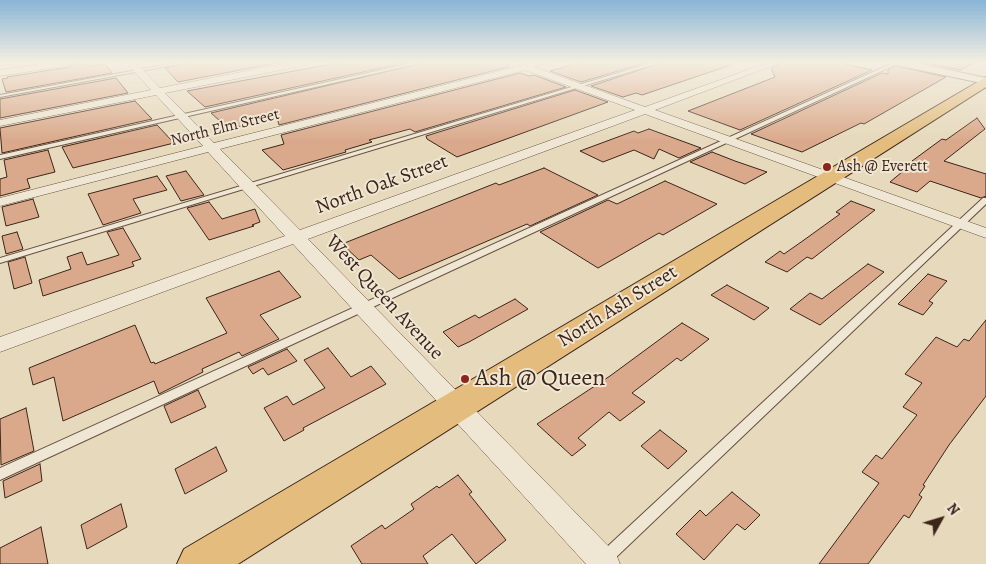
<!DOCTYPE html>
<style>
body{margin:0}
#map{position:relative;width:986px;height:564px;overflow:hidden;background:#e6d9bc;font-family:Alegreya,serif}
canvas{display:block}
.north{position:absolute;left:916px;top:494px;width:50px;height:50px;-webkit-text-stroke:4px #efe6d3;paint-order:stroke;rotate:51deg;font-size:14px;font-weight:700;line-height:20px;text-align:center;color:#3d2519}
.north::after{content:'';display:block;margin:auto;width:18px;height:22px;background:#3d2519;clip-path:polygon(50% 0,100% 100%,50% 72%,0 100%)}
</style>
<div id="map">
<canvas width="986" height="564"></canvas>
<div class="north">N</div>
</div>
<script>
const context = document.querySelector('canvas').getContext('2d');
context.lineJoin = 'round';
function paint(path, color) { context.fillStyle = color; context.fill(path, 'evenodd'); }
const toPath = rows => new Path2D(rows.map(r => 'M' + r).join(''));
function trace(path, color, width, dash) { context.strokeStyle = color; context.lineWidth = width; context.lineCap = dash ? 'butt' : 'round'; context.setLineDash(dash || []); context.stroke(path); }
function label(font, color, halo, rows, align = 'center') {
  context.font = font + ' Alegreya,serif'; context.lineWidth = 4; context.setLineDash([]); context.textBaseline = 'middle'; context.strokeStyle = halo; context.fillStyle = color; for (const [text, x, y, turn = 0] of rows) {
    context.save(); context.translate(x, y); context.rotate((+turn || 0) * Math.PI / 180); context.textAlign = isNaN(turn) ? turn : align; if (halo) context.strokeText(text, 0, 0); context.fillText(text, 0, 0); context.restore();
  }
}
const building = toPath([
 [76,62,92,62,92,66,105,64,112,73,6,92,2,79,8,78,7,77,70,67,76,62],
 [192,62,282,62,178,82,165,68,192,62],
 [342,62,408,62,205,107,187,91,342,62],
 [427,62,508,62,508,67,279,125,277,118,229,129,211,113,427,62],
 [581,62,648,62,581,82,550,71,581,62],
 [664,62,730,62,731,65,642,95,636,93,623,97,591,86,664,62],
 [784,62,836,62,872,70,740,130,688,111,775,77,771,68,784,62],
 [921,62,975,62,960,70,921,62],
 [896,66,946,77,864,124,861,123,802,152,751,134,882,73,888,74,888,70,896,66],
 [520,73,529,76,534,75,566,87,415,132,410,129,369,140,372,142,345,150,346,152,283,170,262,150,284,144,281,135,520,73],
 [116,78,128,93,0,118,0,99,116,78],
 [575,90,608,102,457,157,427,139,426,136,575,90],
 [135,101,152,119,2,153,0,128,135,101],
 [977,118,985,129,944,161,986,174,986,196,981,198,930,181,917,192,890,182,914,162,912,161,942,139,946,140,977,118],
 [157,125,174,143,73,168,62,147,157,125],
 [649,129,701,148,679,158,659,149,654,159,634,150,603,162,580,151,634,131,638,133,649,129],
 [48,150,55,172,27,179,30,188,0,196,0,179,7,177,4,160,48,150],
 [712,152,735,161,767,172,745,184,690,162,712,152],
 [544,168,598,195,530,226,527,224,399,279,371,255,359,260,342,244,496,183,499,185,544,168],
 [186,171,204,195,181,201,166,176,186,171],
 [157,176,167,190,133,199,141,213,103,225,88,194,157,176],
 [665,181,717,204,663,235,659,233,598,268,540,232,608,200,617,204,665,181],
 [33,199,39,217,6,226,2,207,33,199],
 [851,201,875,210,812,259,807,257,787,272,765,262,780,251,784,254,804,240,840,214,836,212,851,201],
 [209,202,222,219,255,209,260,222,252,225,254,226,209,240,187,208,209,202],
 [123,228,141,259,132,262,134,266,43,296,39,280,71,269,67,257,82,252,87,265,119,255,107,232,123,228],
 [17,232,23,249,6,254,2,236,17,232],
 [25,257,32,283,14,289,8,262,25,257],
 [868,264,884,272,820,325,790,309,810,293,822,299,868,264],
 [279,271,301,297,260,315,279,339,242,356,239,352,202,369,203,372,159,394,154,381,63,421,54,377,33,385,29,368,135,325,151,363,154,362,155,364,227,333,206,298,279,271],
 [928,274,947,281,929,301,933,303,923,315,898,304,928,274],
 [727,285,769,308,754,320,711,295,727,285],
 [515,299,528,309,469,342,458,347,443,332,475,315,479,318,515,299],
 [986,320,986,396,949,445,923,485,925,486,919,495,922,497,909,518,904,515,868,564,819,564,879,483,862,472,876,455,882,459,917,415,903,407,922,383,905,374,936,337,957,347,964,339,969,341,986,320],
 [682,323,709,339,681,361,677,358,632,393,645,402,620,421,609,412,578,438,586,445,572,456,537,424,610,376,682,323],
 [328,348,351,377,371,366,386,384,303,428,304,430,284,441,264,408,287,396,293,405,325,388,304,360,328,348],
 [287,349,297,361,268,375,263,368,253,374,248,367,287,349],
 [198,390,206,407,171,423,164,406,198,390],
 [26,408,34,451,1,465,0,419,26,408],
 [660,430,687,451,668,469,641,446,660,430],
 [216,447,227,471,185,494,175,469,216,447],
 [40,464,42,481,5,498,3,481,40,464],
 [458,475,472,492,469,494,506,540,476,564,452,534,423,556,428,564,362,564,351,546,382,525,385,529,414,509,411,504,437,486,439,488,458,475],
 [732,492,760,515,745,530,737,524,704,560,676,534,700,510,706,516,732,492],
 [121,504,127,527,87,549,81,525,121,504],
 [41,527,48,564,0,564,0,548,41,527]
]);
const service = toPath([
 [181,62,190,62,0,97,0,95,181,62],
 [417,62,425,62,0,159,0,155,417,62],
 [655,62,662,62,0,263,0,258,655,62],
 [895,62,901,62,0,480,0,468,895,62],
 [983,198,986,198,986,204,609,564,592,564,594,559,983,198]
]);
const minor = toPath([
 [53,62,74,62,70,65,0,76,0,70,53,62],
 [126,62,135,62,160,88,293,62,310,62,306,65,165,93,214,143,535,62,549,62,534,67,645,107,770,62,782,62,655,110,986,228,986,238,645,114,308,239,616,554,620,564,586,564,293,244,0,352,0,337,285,236,208,152,0,206,0,198,203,146,156,95,0,126,0,120,151,90,126,62],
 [525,70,635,110,300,230,220,149,525,70]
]);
const tertiary = toPath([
 [892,62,912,62,986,78,986,84,897,65,892,62]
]);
const primary = toPath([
 [986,77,986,87,238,564,177,564,184,549,986,77]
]);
const markers = [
 [827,167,5,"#8f2418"],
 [465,379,5,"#8f2418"]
];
const farStreetnames = [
 ["North Elm Street",225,128,-14]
];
const farPoinames = [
 ["Ash @ Everett",837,167]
];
const streetNames = [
 ["North Oak Street",382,185,-20],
 ["West Queen Avenue",384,298,47],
 ["North Ash Street",618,307,-32]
];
const nearPoinames = [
 ["Ash @ Queen",475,379]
];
paint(building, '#daa98b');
trace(building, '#3d2519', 1);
trace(service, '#675242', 2);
trace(minor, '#675242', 1);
trace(tertiary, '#675242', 2);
trace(primary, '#3d2519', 2);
paint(service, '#efe6d3');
paint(minor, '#efe6d3');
paint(tertiary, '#efe6d3');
paint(primary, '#e3bc7e');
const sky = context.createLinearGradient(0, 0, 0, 141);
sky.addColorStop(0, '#89b5d7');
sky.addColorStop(0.44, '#f4eee1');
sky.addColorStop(1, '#f4eee100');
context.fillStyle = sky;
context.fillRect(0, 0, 986, 141);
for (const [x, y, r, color] of markers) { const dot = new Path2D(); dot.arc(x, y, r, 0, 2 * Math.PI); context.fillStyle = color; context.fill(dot); trace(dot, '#efe6d3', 2); }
label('16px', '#3d2519', '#efe6d3', farStreetnames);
label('16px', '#3d2519', '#efe6d3', farPoinames, 'left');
label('20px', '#3d2519', '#efe6d3', streetNames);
label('24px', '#3d2519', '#efe6d3', nearPoinames, 'left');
</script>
